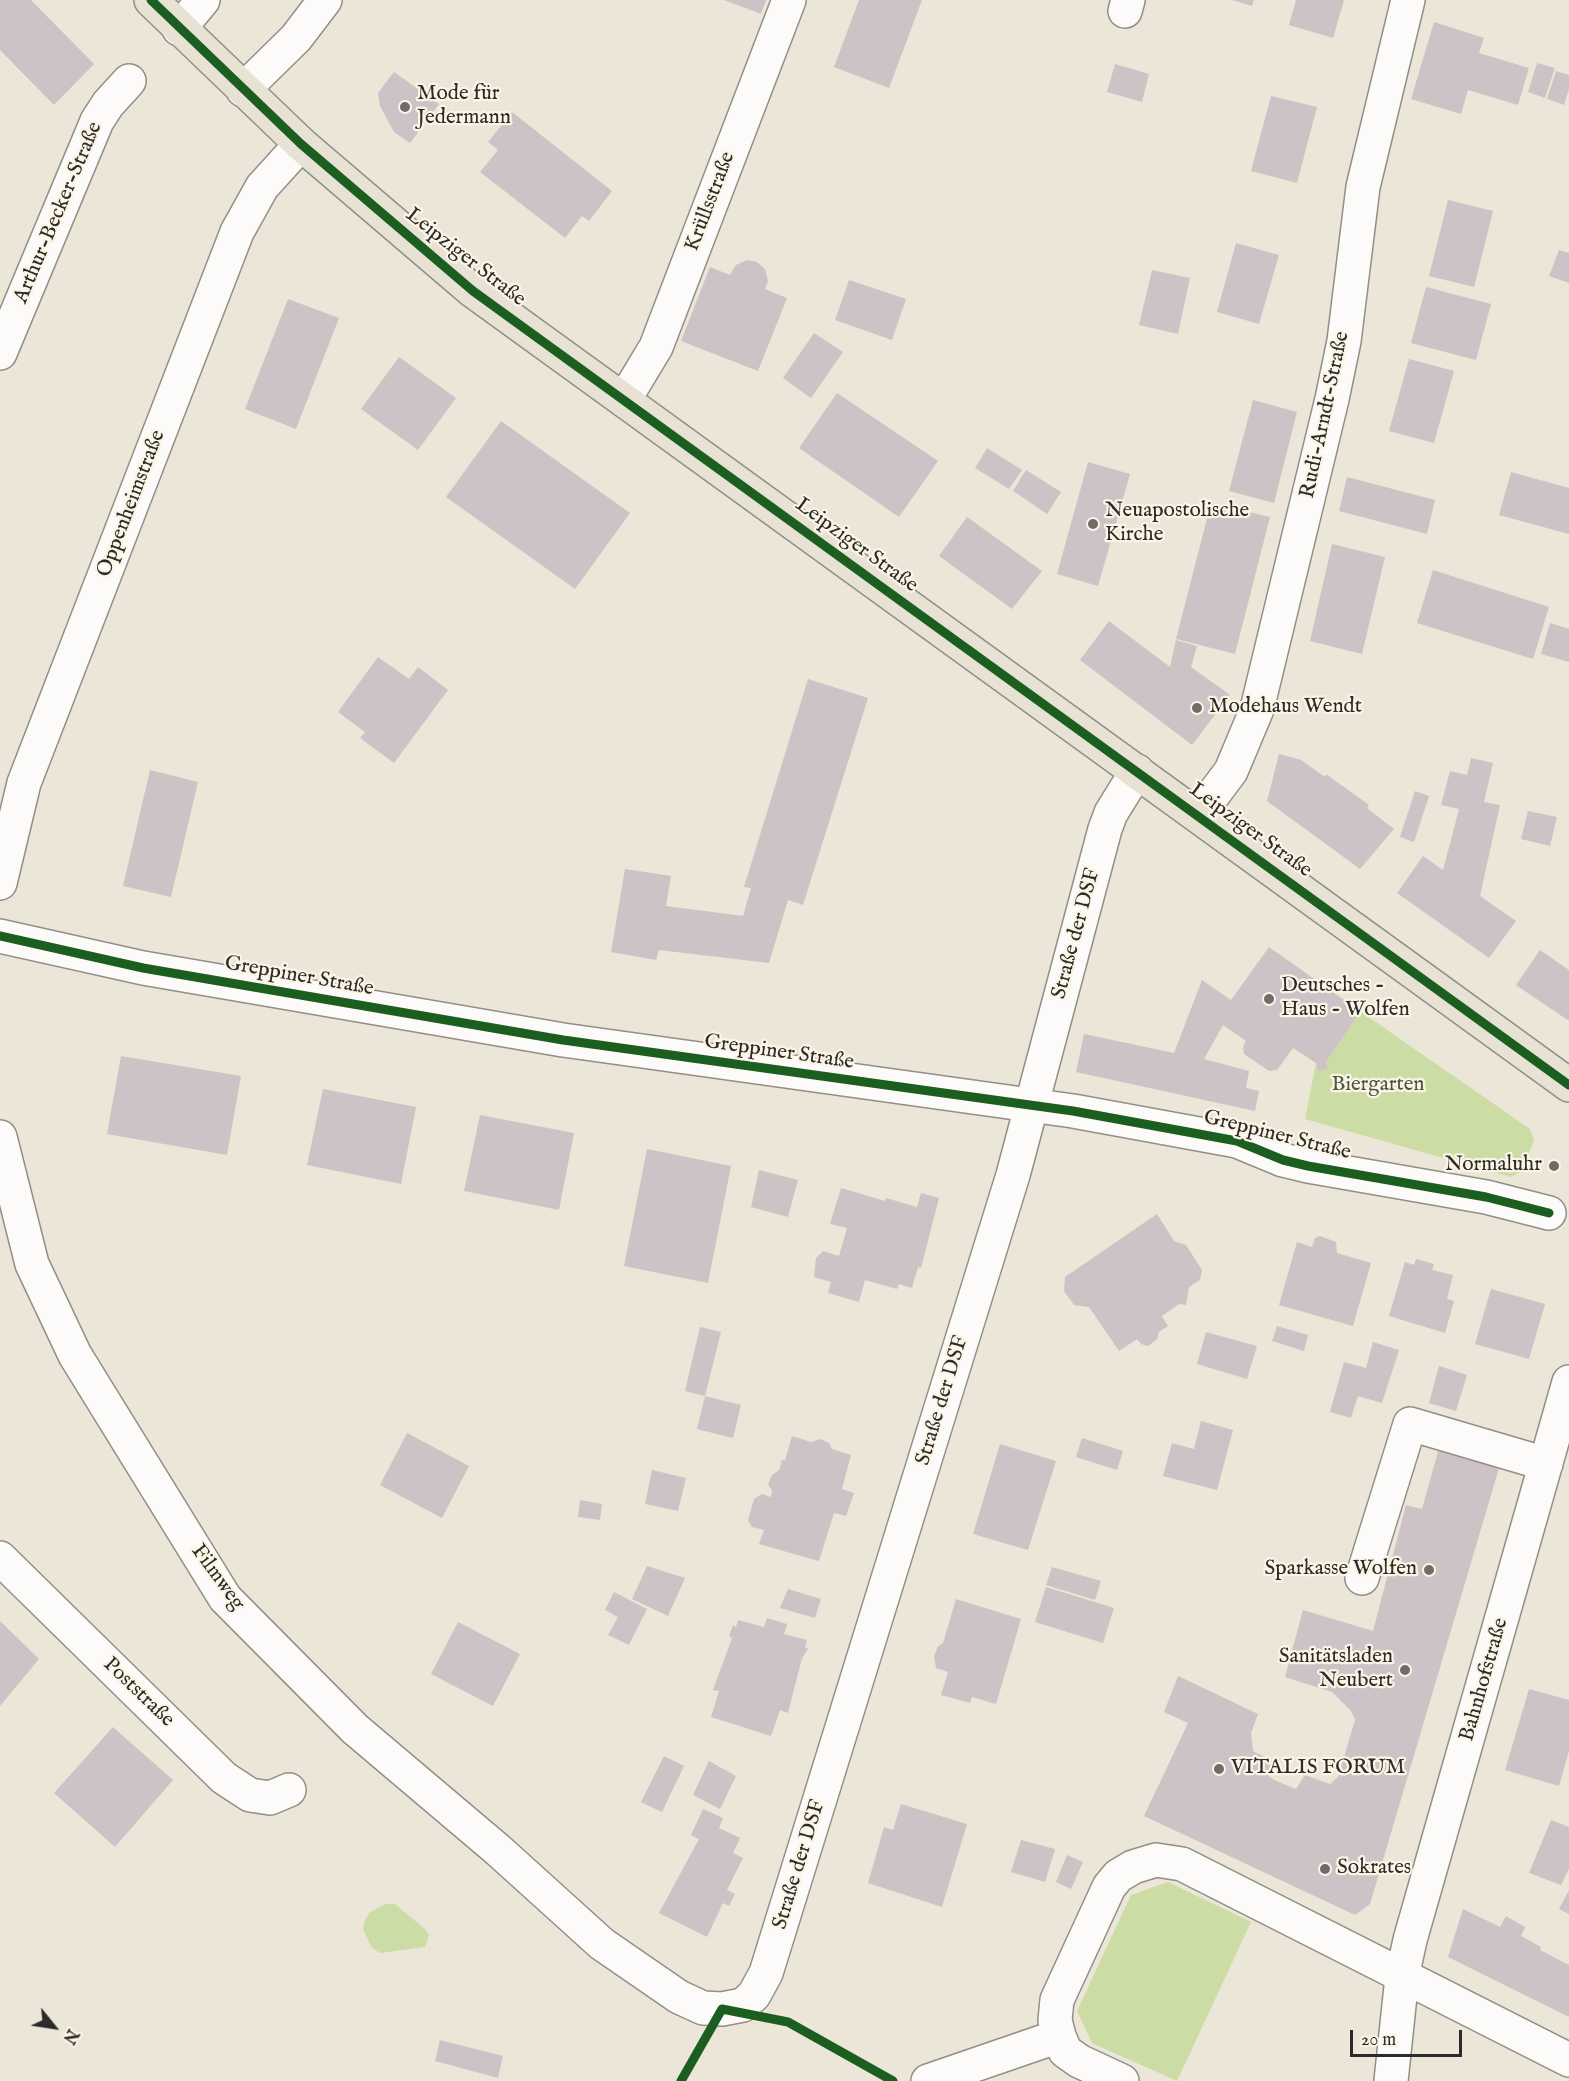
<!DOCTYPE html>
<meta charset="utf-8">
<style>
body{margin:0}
#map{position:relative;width:1569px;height:2081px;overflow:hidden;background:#ebe6d7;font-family:"IM FELL English",serif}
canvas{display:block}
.north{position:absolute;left:24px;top:1997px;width:60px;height:60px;-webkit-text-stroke:4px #fcf5e5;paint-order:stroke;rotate:120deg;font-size:16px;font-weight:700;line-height:24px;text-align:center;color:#2b2b2b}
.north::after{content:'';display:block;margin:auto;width:21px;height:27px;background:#2b2b2b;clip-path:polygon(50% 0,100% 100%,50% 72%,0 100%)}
.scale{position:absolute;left:1350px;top:2030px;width:112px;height:27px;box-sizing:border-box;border:3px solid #2b2b2b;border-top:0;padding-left:8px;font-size:18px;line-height:21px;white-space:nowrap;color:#2b2b2b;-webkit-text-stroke:4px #fcf5e5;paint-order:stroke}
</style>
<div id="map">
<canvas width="1569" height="2081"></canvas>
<div class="north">N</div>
<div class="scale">20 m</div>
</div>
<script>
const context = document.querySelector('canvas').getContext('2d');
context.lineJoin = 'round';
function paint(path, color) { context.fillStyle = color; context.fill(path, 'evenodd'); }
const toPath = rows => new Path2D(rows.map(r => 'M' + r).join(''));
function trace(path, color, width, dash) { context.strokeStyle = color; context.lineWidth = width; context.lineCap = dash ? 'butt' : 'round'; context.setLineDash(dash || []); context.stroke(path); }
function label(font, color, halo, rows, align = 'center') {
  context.font = font + ' "IM FELL English",serif'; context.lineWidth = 4.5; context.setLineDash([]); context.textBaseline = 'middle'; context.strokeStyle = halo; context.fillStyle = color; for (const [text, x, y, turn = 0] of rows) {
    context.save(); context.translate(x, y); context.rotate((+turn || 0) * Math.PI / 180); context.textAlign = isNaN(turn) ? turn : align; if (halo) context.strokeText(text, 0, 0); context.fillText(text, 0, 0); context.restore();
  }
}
const green = toPath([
 [1354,1007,1530,1129,1534,1141,1522,1171,1511,1177,1305,1119,1316,1063,1318,1071,1328,1069,1326,1062,1356,1018],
 [1168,1882,1251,1922,1177,2081,1092,2043,1077,2011,1131,1895],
 [386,1904,395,1904,426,1930,429,1935,425,1947,380,1953,372,1948,363,1929,365,1920,370,1912]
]);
const building = toPath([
 [0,0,31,0,94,64,54,105,0,50],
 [724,0,766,0,761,14],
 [859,0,922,0,889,88,834,67],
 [1232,0,1254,0,1252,6],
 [1296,0,1344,0,1333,38,1289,25],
 [1434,22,1484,38,1479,53,1529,68,1518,105,1468,90,1461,114,1411,99],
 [1537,63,1555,68,1545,98,1528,92],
 [1115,64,1149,74,1142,102,1107,92],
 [1556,71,1569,75,1569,89,1564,105,1547,99],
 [394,72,439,104,410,143,394,132,380,106,378,93],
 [1271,96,1317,107,1297,183,1251,171],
 [512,112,612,191,589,221,582,216,565,238,480,172,498,150,488,142],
 [1448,200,1493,211,1474,287,1429,276],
 [1236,243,1279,255,1259,324,1217,312],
 [1559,250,1569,253,1569,283,1549,276],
 [747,260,757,262,765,269,768,281,765,289,787,298,758,371,681,341,710,267,730,275,736,265],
 [1152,270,1190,278,1178,334,1139,325],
 [849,280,906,299,892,340,835,320],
 [1426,287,1491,304,1476,360,1411,343],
 [288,299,339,318,296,429,245,409],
 [814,333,843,352,811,398,783,378],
 [399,357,456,398,418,450,361,409],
 [1409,359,1454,371,1434,443,1389,431],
 [837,393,938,461,899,517,799,448],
 [1253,400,1297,412,1274,503,1229,491],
 [501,421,630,513,575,589,446,497],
 [987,448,1022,470,1009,489,975,468],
 [1088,462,1130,474,1098,586,1057,574],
 [1026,470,1061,492,1047,514,1013,491],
 [1511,472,1569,488,1569,534,1499,515],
 [1347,477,1435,500,1427,534,1339,511],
 [1211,503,1270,517,1235,654,1176,639],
 [967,517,1042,571,1012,609,939,556],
 [1332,544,1385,557,1362,654,1310,641],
 [1433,570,1549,607,1533,659,1417,623],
 [1109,621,1170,667,1176,640,1197,646,1191,667,1230,695,1192,745,1080,660],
 [1550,623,1569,629,1569,662,1541,654],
 [378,657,409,679,418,667,448,690,394,763,360,738,365,732,338,712],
 [808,679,868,698,803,905,788,900,769,963,659,950,656,960,611,952,625,869,671,876,666,906,743,916,751,888,744,887],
 [1279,754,1301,760,1325,777,1326,774,1369,805,1367,808,1394,829,1360,869,1267,801],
 [1471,758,1493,763,1484,802,1500,805,1480,896,1516,921,1489,958,1397,893,1423,856,1443,870,1459,809,1441,805,1450,771,1467,775],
 [150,770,198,782,171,897,123,886],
 [1415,791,1429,796,1414,842,1400,837],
 [1528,811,1557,817,1550,846,1521,839],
 [1269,947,1354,1007,1356,1018,1326,1062,1328,1069,1318,1071,1316,1063,1293,1048,1277,1070,1269,1071,1244,1054,1243,1047,1246,1041,1223,1025,1204,1059,1249,1071,1246,1088,1259,1091,1255,1111,1076,1072,1084,1034,1174,1053,1202,980,1231,1000],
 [1540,950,1569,970,1569,1021,1516,985],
 [121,1056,241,1076,227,1155,107,1134],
 [323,1089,416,1107,401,1184,307,1165],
 [480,1115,574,1133,559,1210,464,1191],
 [647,1149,731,1166,708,1283,624,1266],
 [759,1170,798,1180,788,1217,751,1207],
 [841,1188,885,1201,886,1198,917,1207,921,1193,939,1198,921,1268,918,1267,912,1288,899,1284,897,1289,865,1280,859,1302,828,1293,831,1282,814,1277,816,1258,823,1251,839,1256,847,1228,830,1224],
 [1157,1214,1174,1241,1186,1245,1202,1270,1200,1280,1189,1287,1186,1305,1179,1304,1162,1316,1168,1326,1159,1332,1157,1339,1148,1346,1141,1344,1137,1339,1119,1351,1089,1307,1074,1305,1064,1291,1065,1277],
 [1320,1236,1336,1242,1337,1253,1371,1263,1353,1326,1279,1305,1297,1242,1312,1247,1315,1238],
 [1416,1259,1434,1264,1432,1270,1453,1275,1447,1299,1454,1301,1445,1333,1389,1316,1405,1262,1414,1265],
 [1491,1289,1545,1304,1529,1359,1475,1344],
 [1277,1326,1308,1335,1304,1351,1272,1341],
 [700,1327,721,1332,705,1396,685,1391],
 [1206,1332,1257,1346,1247,1379,1197,1364],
 [1373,1342,1399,1350,1382,1403,1358,1396,1351,1418,1330,1412,1344,1362,1366,1368],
 [1439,1366,1467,1375,1456,1411,1429,1403],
 [705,1396,741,1405,733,1438,697,1429],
 [1201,1421,1233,1430,1217,1490,1163,1476,1172,1443,1194,1449],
 [407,1433,469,1466,442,1518,380,1485],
 [792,1436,811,1442,821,1439,829,1443,832,1449,851,1455,842,1489,854,1493,846,1516,834,1513,819,1561,759,1544,764,1530,752,1527,748,1520,754,1499,762,1494,771,1497,772,1491,768,1484,772,1475,779,1470,782,1460,785,1460],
 [1082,1438,1123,1451,1117,1470,1076,1457],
 [1441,1441,1502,1458,1370,1904,1355,1915,1144,1816,1188,1723,1164,1712,1178,1676,1258,1714,1251,1733,1253,1751,1274,1762,1269,1776,1274,1780,1296,1789,1305,1775,1330,1784,1338,1777,1355,1720,1351,1711,1332,1692,1285,1677,1303,1610,1373,1631,1406,1505,1422,1509],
 [1000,1444,1056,1461,1028,1550,973,1534],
 [652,1470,686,1478,678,1511,645,1504],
 [580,1500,602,1504,600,1520,578,1517],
 [647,1566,685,1578,668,1616,632,1599],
 [1052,1567,1101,1581,1095,1600,1046,1585],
 [1046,1587,1114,1608,1103,1643,1035,1622],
 [788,1589,821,1599,815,1618,780,1608],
 [614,1592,647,1609,629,1645,608,1635,618,1617,605,1610],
 [956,1599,1021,1619,996,1704,972,1697,970,1703,941,1695,948,1672,936,1668,934,1656,938,1646,943,1643],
 [767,1618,787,1624,784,1634,807,1640,805,1647,808,1649,802,1658,788,1713,780,1710,771,1736,711,1717,719,1691,713,1690,732,1638,729,1636,733,1625,736,1627,738,1620,764,1627],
 [0,1621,39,1659,0,1706],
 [458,1622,520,1654,493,1706,431,1674],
 [1529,1689,1569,1700,1569,1751,1559,1786,1505,1770],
 [113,1727,173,1780,115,1847,54,1793],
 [664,1756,684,1766,662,1812,641,1802],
 [709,1761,736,1776,720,1809,693,1795],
 [901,1804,967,1824,942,1907,868,1883,884,1827,893,1830],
 [703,1809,723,1818,719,1828,740,1838,733,1853,743,1858,727,1890,735,1894,729,1906,723,1903,707,1937,659,1913,699,1839,691,1835],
 [1551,1820,1569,1827,1569,1869,1561,1885,1529,1873],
 [1021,1840,1055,1849,1045,1882,1011,1872],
 [1067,1855,1083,1862,1071,1889,1056,1882],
 [1569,1890,1569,1914,1559,1909],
 [1463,1909,1500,1927,1506,1916,1525,1927,1521,1936,1541,1947,1540,1950,1569,1965,1569,2017,1448,1957],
 [440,2040,503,2056,498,2078,435,2061]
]);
const minor = toPath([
 [1125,11,1128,0],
 [179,29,203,0],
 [243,90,296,38,325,0],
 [0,353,97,121,108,104,129,81],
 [624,400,656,347,789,0],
 [1198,815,1231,771,1257,709,1332,399,1344,341,1363,187,1408,0],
 [0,883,24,783,237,232,262,187,301,144],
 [0,936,143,968,563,1040,1073,1111,1237,1141,1283,1160,1308,1166,1486,1197,1549,1213],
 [0,1137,32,1264,75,1355,225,1598,355,1729,498,1850,602,1944,679,1997,703,2008,722,2009,743,2005,754,1995,766,1973,1013,1175,1105,829,1111,813,1137,771],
 [0,1558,224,1778,250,1795,270,1798,289,1790],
 [1362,1578,1410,1424,1546,1464],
 [1059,2036,1055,2020,1057,2000,1109,1887,1118,1876,1133,1867,1156,1860,1182,1864,1569,2060],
 [928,2081,1059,2036,1065,2051,1079,2061,1122,2081],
 [1391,2081,1402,1977,1410,1940,1569,1382]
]);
const major = toPath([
 [151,0,301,144,473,291,1569,1085]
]);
const cycleway = toPath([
 [151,0,301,144,473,291,1569,1085],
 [0,936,143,968,563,1040,1073,1111,1237,1141,1283,1160,1308,1166,1486,1197,1549,1213],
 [681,2081,722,2009,788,2022,893,2081]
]);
const markers = [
 [405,107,6,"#6e6c67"],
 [1093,524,6,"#6e6c67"],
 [1197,708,6,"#6e6c67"],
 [1269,999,6,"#6e6c67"],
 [1554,1166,6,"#6e6c67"],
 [1429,1570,6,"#6e6c67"],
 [1405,1670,6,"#6e6c67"],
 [1219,1769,6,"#6e6c67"],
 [1325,1869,6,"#6e6c67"]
];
const poiNames = [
 ["Mode für",417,95],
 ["Jedermann",417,119],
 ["Neuapostolische",1105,512],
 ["Kirche",1105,536],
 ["Modehaus Wendt",1209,708],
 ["Deutsches -",1281,987],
 ["Haus - Wolfen",1281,1011],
 ["Normaluhr",1542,1166,"right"],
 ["Sparkasse Wolfen",1417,1570,"right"],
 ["Sanitätsladen",1393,1658,"right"],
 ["Neubert",1393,1682,"right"],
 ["VITALIS FORUM",1231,1769],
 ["Sokrates",1337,1869]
];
const streetNames = [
 ["Krüllsstraße",711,202,-69],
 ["Arthur-Becker-Straße",59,213,-67],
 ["Leipziger Straße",465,258,38],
 ["Rudi-Arndt-Straße",1326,415,-78],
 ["Oppenheimstraße",132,504,-69],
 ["Leipziger Straße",856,546,36],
 ["Leipziger Straße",1250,831,36],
 ["Straße der DSF",1077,934,-75],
 ["Greppiner Straße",299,977,10],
 ["Greppiner Straße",779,1053,8],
 ["Greppiner Straße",1277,1136,14],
 ["Straße der DSF",943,1401,-73],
 ["Filmweg",217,1578,54],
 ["Bahnhofstraße",1485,1680,-74],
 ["Poststraße",138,1693,44],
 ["Straße der DSF",800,1865,-73]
];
const parkNames = [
 ["Biergarten",1378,1086]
];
paint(green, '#cbdca5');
paint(building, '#cdc2c5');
trace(minor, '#918f87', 36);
trace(major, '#918f87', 36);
trace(minor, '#fcfbf9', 33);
trace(major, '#e8e2d5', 33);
trace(cycleway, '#1b5e20', 9);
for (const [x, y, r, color] of markers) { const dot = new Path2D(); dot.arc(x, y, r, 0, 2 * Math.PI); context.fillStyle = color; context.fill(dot); trace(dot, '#fcf5e5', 2); }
label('21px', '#2b2b2b', '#fcf5e5', poiNames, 'left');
label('21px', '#2b2b2b', '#fcf5e5', streetNames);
label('21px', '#4c553f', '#fcf5e5', parkNames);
</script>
